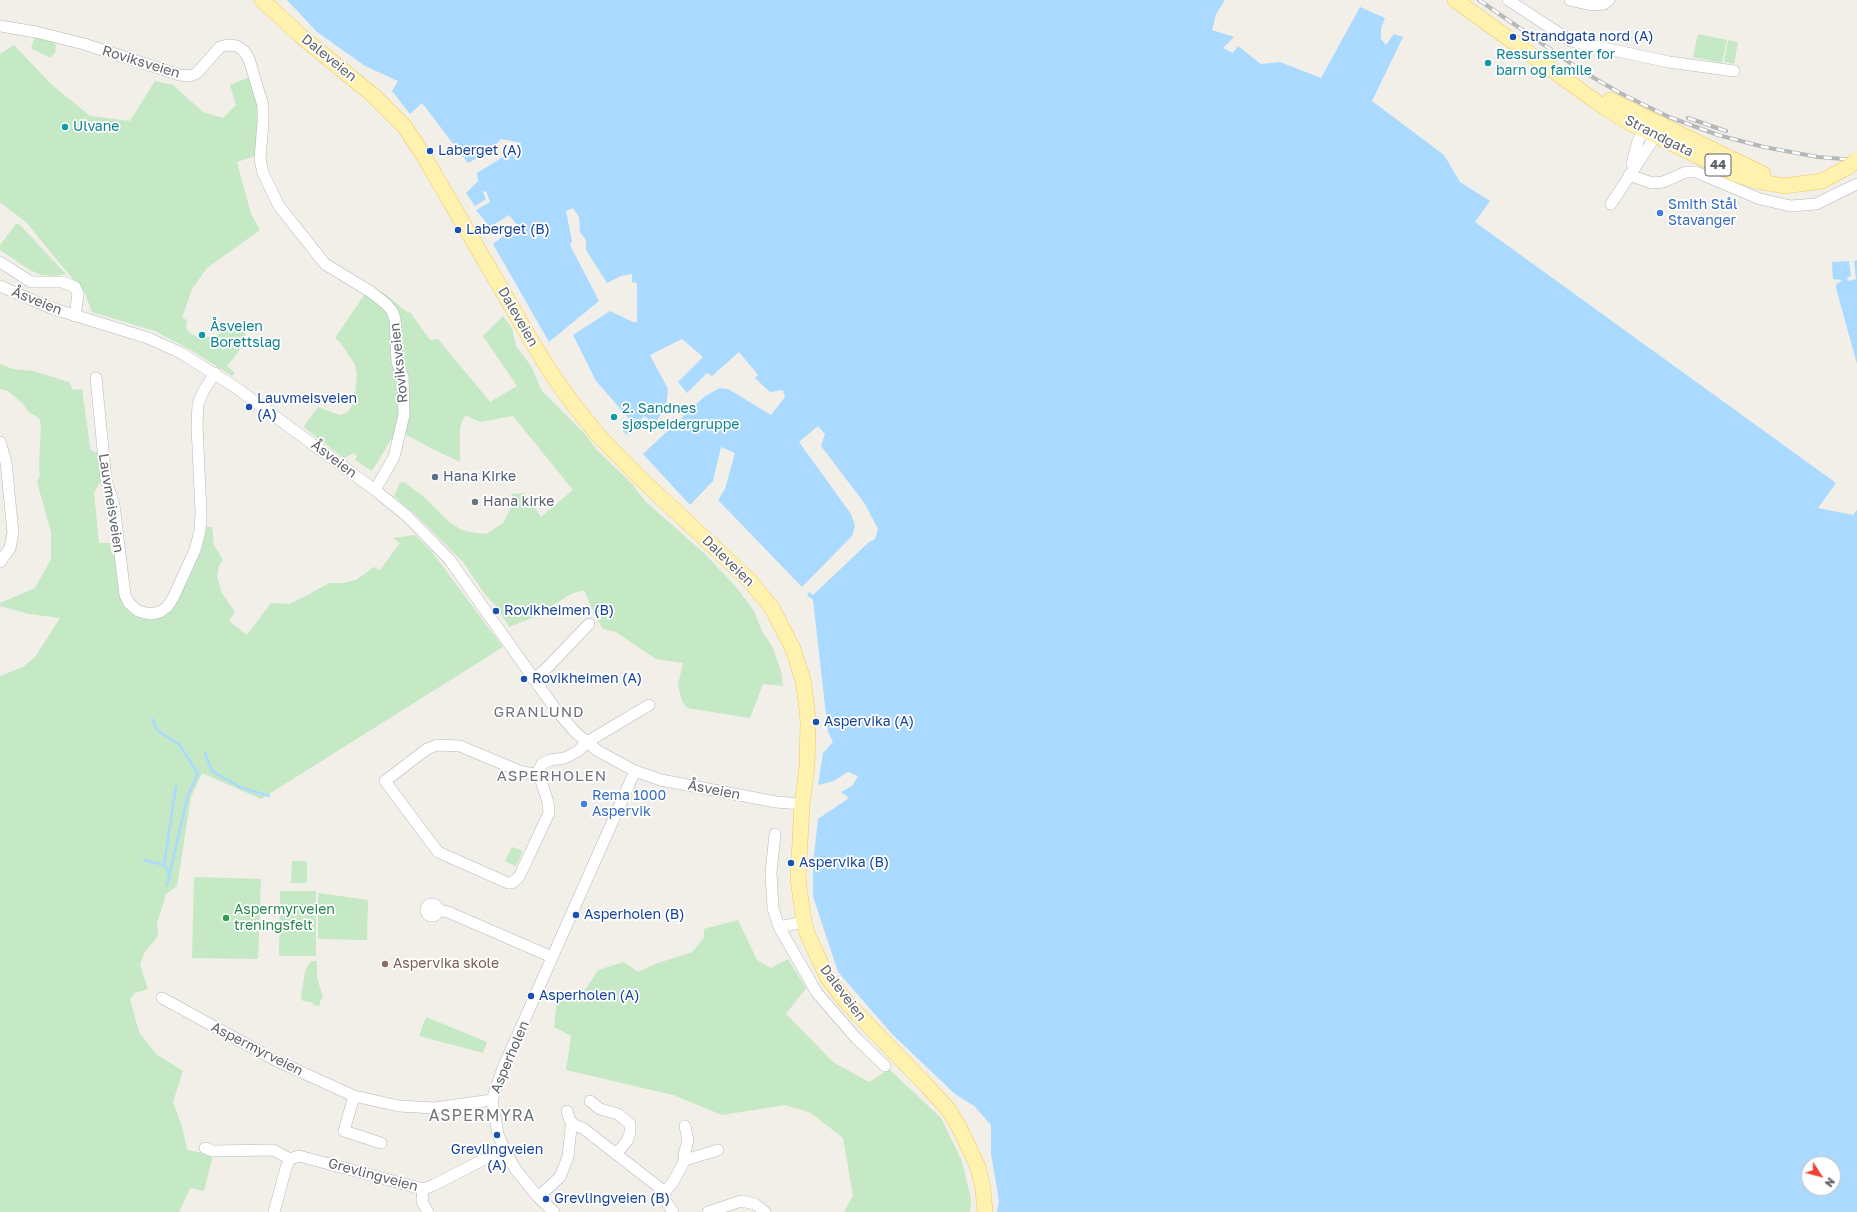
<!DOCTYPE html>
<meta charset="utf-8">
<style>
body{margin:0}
#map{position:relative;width:1857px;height:1212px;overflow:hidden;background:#f1efe8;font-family:"Golos Text",sans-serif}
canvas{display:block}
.north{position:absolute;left:1801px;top:1156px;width:40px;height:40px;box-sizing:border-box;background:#fff;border:1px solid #bfc1c3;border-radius:50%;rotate:126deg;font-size:11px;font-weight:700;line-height:16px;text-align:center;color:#5f6368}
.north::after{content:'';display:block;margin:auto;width:14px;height:18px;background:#ea4335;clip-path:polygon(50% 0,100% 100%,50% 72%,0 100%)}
</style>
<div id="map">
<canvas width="1857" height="1212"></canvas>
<div class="north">N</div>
</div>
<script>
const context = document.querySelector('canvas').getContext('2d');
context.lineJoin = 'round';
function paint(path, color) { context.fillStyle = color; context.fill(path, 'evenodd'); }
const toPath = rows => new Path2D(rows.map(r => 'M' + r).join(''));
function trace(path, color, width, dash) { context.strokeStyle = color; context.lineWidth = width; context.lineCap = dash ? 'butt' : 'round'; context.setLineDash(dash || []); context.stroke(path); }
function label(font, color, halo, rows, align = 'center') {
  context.font = font + ' "Golos Text",sans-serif'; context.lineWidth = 3.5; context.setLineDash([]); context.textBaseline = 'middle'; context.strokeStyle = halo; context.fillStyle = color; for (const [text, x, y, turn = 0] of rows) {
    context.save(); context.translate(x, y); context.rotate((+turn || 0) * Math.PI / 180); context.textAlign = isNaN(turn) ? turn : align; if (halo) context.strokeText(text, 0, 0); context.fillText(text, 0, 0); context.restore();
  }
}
const green = toPath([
 [1698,34,1727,40,1722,63,1693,57],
 [35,37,53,41,56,45,55,53,50,58,31,48],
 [1728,40,1738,42,1734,64,1724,62],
 [14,45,51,84,90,116,130,121,155,81,173,85,203,112,223,118,236,105,230,85,249,77,258,100,260,125,255,156,237,162,251,214,260,230,207,268,192,289,182,318,187,320,186,328,190,333,199,338,216,336,232,323,246,333,239,351,227,366,235,373,232,376,191,350,155,331,92,312,85,293,61,265,27,223,0,202,0,54],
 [16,224,19,224,66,274,54,276,41,275,30,270,0,250,0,245],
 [369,288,376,289,384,293,408,313,410,312,430,340,438,339,490,402,517,386,483,336,503,316,512,328,516,346,531,366,542,391,585,434,597,450,632,484,645,501,706,555,736,587,754,611,762,631,773,648,781,671,783,686,763,684,750,718,687,708,682,701,678,685,683,663,656,659,616,632,603,629,595,616,584,590,571,594,534,617,509,627,497,607,486,596,463,562,417,516,394,496,400,483,404,482,424,497,448,521,460,529,469,532,486,534,503,523,514,502,511,494,524,493,541,517,573,490,513,416,480,422,465,415,460,427,460,462,433,449,397,430,372,471,355,460,357,456,354,453,344,458,307,430,304,426,318,407,339,415,347,413,353,404,355,396,357,373,354,363,340,342,335,338],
 [0,364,13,369,33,371,69,382,73,390,82,389,90,446,91,450,98,453,101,480,94,493,99,543,110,543,111,552,117,559,123,605,131,614,143,619,156,618,205,527,212,527,214,545,223,560,219,565,217,577,222,593,235,612,229,621,247,635,271,603,289,604,304,597,329,583,343,583,356,580,374,567,380,570,400,543,393,538,415,535,432,552,503,647,261,799,202,773,191,797,177,886,166,894,157,924,158,936,144,953,140,965,148,989,135,993,130,999,139,1032,156,1054,183,1071,173,1102,183,1130,187,1150,213,1155,204,1191,190,1188,179,1212,0,1212,0,676,23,667,35,657,60,618,29,614,0,606,0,603,35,588,51,559,51,532,37,482,40,475,39,463,41,426,39,418,29,412,22,403,8,391,0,389],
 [512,847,523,851,516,866,505,861],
 [292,861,307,861,307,883,291,883],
 [194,877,261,879,258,959,192,958],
 [280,891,316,891,316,956,279,956],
 [318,893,368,900,367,940,318,939],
 [738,920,757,960,771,968,788,959,806,988,786,1014,833,1062,869,1082,889,1069,941,1118,962,1161,971,1199,970,1212,844,1212,853,1195,843,1138,811,1113,785,1105,722,1115,673,1095,566,1070,571,1036,554,1027,557,1000,586,989,598,970,624,962,638,972,655,964,692,952,704,938,704,929],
 [311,961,317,961,317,977,323,998,320,1000,320,1005,316,1006,311,1002,303,1001,301,998,305,971],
 [426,1017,487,1042,483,1053,419,1036]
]);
const water = toPath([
 [287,0,1225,0,1216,14,1212,30,1234,37,1223,48,1233,53,1238,46,1261,64,1280,62,1321,78,1360,7,1385,18,1381,29,1381,39,1386,45,1394,34,1403,37,1372,101,1444,155,1460,182,1490,201,1475,222,1836,483,1818,508,1853,515,1857,510,1857,1212,997,1212,999,1201,991,1154,991,1125,974,1106,955,1094,892,1034,838,972,813,896,813,864,818,819,849,798,841,792,852,786,858,776,848,772,834,781,818,785,823,753,833,742,828,732,813,600,807,595,809,592,813,595,869,542,875,539,878,529,865,504,821,446,825,434,818,426,799,442,851,514,855,526,852,536,802,587,718,500,725,489,735,453,721,447,713,481,690,505,643,454,705,396,720,388,728,389,771,415,785,397,783,390,770,392,755,378,758,375,739,352,712,376,707,373,687,393,678,382,703,357,682,339,650,355,668,389,666,409,654,423,644,416,627,435,622,430,631,421,596,381,573,335,610,311,633,322,637,322,637,283,632,282,632,274,621,276,607,283,586,250,586,240,580,232,579,217,573,208,566,211,572,241,570,245,599,301,549,342,493,244,517,225,509,215,490,227,476,210,490,202,486,191,483,192,486,199,475,206,466,193,478,181,477,173,503,157,519,154,521,143,501,139,489,152,468,163,422,103,410,114,392,91,398,81,365,66,317,32],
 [1809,1164,1833,1164,1833,1188,1809,1188],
 [1857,260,1857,364,1836,288,1836,285,1842,280,1833,279,1832,262,1849,261,1851,276,1847,278,1848,281,1856,279,1854,261]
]);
const stream = toPath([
 [152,719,158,731,179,744,198,774,188,795,167,885],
 [205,753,212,771,240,787,269,796],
 [144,860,164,865,170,874],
 [164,865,176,786]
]);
const minor = toPath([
 [1508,0,1571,41,1669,62,1734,71],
 [1570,0,1591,5,1604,4,1609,0],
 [0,26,36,32,84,44,180,75,190,76,197,73,220,47,228,45,237,46,244,51,249,59,263,106,263,122,260,159,263,173,279,206,325,264,371,292,386,304,392,311,395,319,397,362,403,377,404,415,394,457,375,490],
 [1632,164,1638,141,1644,130,1650,125],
 [1629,175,1652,183,1663,182,1686,172,1696,172,1760,199,1791,206,1816,204,1857,184],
 [1611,204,1649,146,1655,135,1655,129],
 [0,262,31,282,62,282,75,287,78,294,75,316],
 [0,286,51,308,148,338,181,353,235,387,375,490,407,516,449,559,556,710,576,733,598,751,635,771,661,780,776,802,802,804],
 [96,378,106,480,114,505,125,595,129,603,138,611,150,614,160,612,167,607,173,598,195,550,200,531,201,513,197,426,198,404,204,390,215,373],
 [0,442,6,462,13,533,10,548,0,562],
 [533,679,546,669,589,624],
 [437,745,460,746,522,772,536,774,540,778,548,802,549,813,519,877,512,883,508,883,438,852,385,781,427,749,437,745],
 [536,774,542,764,550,760,565,758,578,751,587,742,649,705],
 [775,834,771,873,773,908,779,927,817,993,856,1038,885,1066],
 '426 910a6 6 0 1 1 12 0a6 6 0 1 1-12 0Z',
 [438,910,448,912,552,957],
 [779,927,804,922],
 [162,998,277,1061,354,1096,399,1106,434,1108,492,1100],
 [354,1096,344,1131,381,1143],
 [590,1101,600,1109,618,1114,630,1124,630,1133,627,1141,616,1154],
 [567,1111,570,1121,575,1125],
 [205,1148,213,1151,273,1150,290,1159],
 [685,1160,718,1150],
 [423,1189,422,1202,428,1212],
 [538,1197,560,1177,568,1157,571,1128,575,1125,584,1129,665,1192],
 [274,1212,286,1168,290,1159,299,1156,423,1189,434,1185,504,1149],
 [554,1212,538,1197,516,1170,504,1149,498,1134,492,1100,503,1068,635,771],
 [673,1212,665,1200,665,1192,673,1182,685,1160,684,1155,688,1140,685,1126],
 [708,1212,741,1201,755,1204,765,1212]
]);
const major = toPath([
 [262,0,302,37,374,96,405,127,422,153,531,340,551,373,574,405,598,435,639,477,749,580,772,608,793,649,803,680,806,701,808,721,807,767,802,804,798,879,804,922,807,933,827,977,848,1004,927,1086,948,1109,959,1127,978,1167,983,1189,985,1212],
 [1455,0,1605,108,1628,122,1735,174,1757,181,1784,186,1822,181,1848,167],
 [1610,100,1763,174]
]);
const rail = toPath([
 [1479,0,1582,71,1620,93,1669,117,1718,135,1764,147,1818,157,1857,160],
 [1688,118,1726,131]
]);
const majorBridge = toPath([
 [1848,167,1857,160]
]);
const markers = [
 [1513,37,4,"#1a4fb4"],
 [1488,63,4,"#0f9aa8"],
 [65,127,4,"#0f9aa8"],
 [430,151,4,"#1a4fb4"],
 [1660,213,4,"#3f7fe0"],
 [458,230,4,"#1a4fb4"],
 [202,335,4,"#0f9aa8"],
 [249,407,4,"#1a4fb4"],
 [614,417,4,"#0f9aa8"],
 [435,477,4,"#5c6f8a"],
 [475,502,4,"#6b7280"],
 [496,611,4,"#1a4fb4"],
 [524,679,4,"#1a4fb4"],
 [816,722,4,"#1a4fb4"],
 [584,804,4,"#3f7fe0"],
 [791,863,4,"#1a4fb4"],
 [576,915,4,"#1a4fb4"],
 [226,918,4,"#2e9e5b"],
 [385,964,4,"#8d6e63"],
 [531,996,4,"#1a4fb4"],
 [497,1135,4,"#1a4fb4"],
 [546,1199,4,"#1a4fb4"]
];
const shields = [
 [1718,165,26]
];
const shieldNames = [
 ["44",1718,165]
];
const transitNames = [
 ["Strandgata nord (A)",1521,37],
 ["Laberget (A)",438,151],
 ["Laberget (B)",466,230],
 ["Lauvmeisveien",257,399],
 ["(A)",257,415],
 ["Rovikheimen (B)",504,611],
 ["Rovikheimen (A)",532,679],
 ["Aspervika (A)",824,722],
 ["Aspervika (B)",799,863],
 ["Asperholen (B)",584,915],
 ["Asperholen (A)",539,996],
 ["Grevlingveien",497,1150,"center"],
 ["(A)",497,1166,"center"],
 ["Grevlingveien (B)",554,1199]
];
const cultureNames = [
 ["Ressurssenter for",1496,55],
 ["barn og famile",1496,71],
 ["Ulvane",73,127],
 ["Åsveien",210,327],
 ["Borettslag",210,343],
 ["2. Sandnes",622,409],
 ["sjøspeidergruppe",622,425]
];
const streetNames = [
 ["Daleveien",329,58,39],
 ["Roviksveien",141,62,17],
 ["Strandgata",1659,136,27],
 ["Åsveien",37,301,22],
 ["Daleveien",518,317,60],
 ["Roviksveien",399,363,-96],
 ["Åsveien",334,459,37],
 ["Lauvmeisveien",111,503,81],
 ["Daleveien",728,561,44],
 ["Åsveien",714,790,11],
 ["Daleveien",843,993,53],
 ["Aspermyrveien",257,1049,27],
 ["Asperholen",510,1057,-67],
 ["Grevlingveien",373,1175,15]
];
const shopNames = [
 ["Smith Stål",1668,205],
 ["Stavanger",1668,221],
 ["Rema 1000",592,796],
 ["Aspervik",592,812]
];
const serviceNames = [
 ["Hana Kirke",443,477]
];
const worshipNames = [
 ["Hana kirke",483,502]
];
const leisureNames = [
 ["Aspermyrveien",234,910],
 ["treningsfelt",234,926]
];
const educationNames = [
 ["Aspervika skole",393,964]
];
const neighbourhoodNames = [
 ["GRANLUND",539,712],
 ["ASPERHOLEN",552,776]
];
const quarterNames = [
 ["ASPERMYRA",482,1116]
];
paint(green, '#c5e8c5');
paint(water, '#aadaff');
trace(stream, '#aadaff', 2.5);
trace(minor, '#b5b8bc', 12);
trace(major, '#f2c960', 16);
trace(minor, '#fff', 11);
trace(major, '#fff2af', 15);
trace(rail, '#b6b7b8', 4);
trace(rail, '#fff', 2.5, [8]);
trace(majorBridge, '#f2c960', 16, []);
trace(majorBridge, '#fff2af', 15);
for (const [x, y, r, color] of markers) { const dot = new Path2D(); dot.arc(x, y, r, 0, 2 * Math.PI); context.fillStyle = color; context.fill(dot); trace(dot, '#fff', 1.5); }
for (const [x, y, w] of shields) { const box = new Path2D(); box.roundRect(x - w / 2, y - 11, w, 22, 3); context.fillStyle = '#fff'; context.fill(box); trace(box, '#5f6368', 1); }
label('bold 13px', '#5f6368', null, shieldNames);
label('14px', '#164399', '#fff', transitNames, 'left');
label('14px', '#0d838f', '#fff', cultureNames, 'left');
label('14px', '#5f6368', '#fff', streetNames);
label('14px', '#366cbe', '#fff', shopNames, 'left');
label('14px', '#4e5e75', '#fff', serviceNames, 'left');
label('14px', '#5b616d', '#fff', worshipNames, 'left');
label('14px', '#27864d', '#fff', leisureNames, 'left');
label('14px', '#785e54', '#fff', educationNames, 'left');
context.letterSpacing = '1px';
label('15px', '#70757a', '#fff', neighbourhoodNames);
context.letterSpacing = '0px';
context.letterSpacing = '1px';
label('16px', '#70757a', '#fff', quarterNames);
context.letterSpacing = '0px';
</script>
